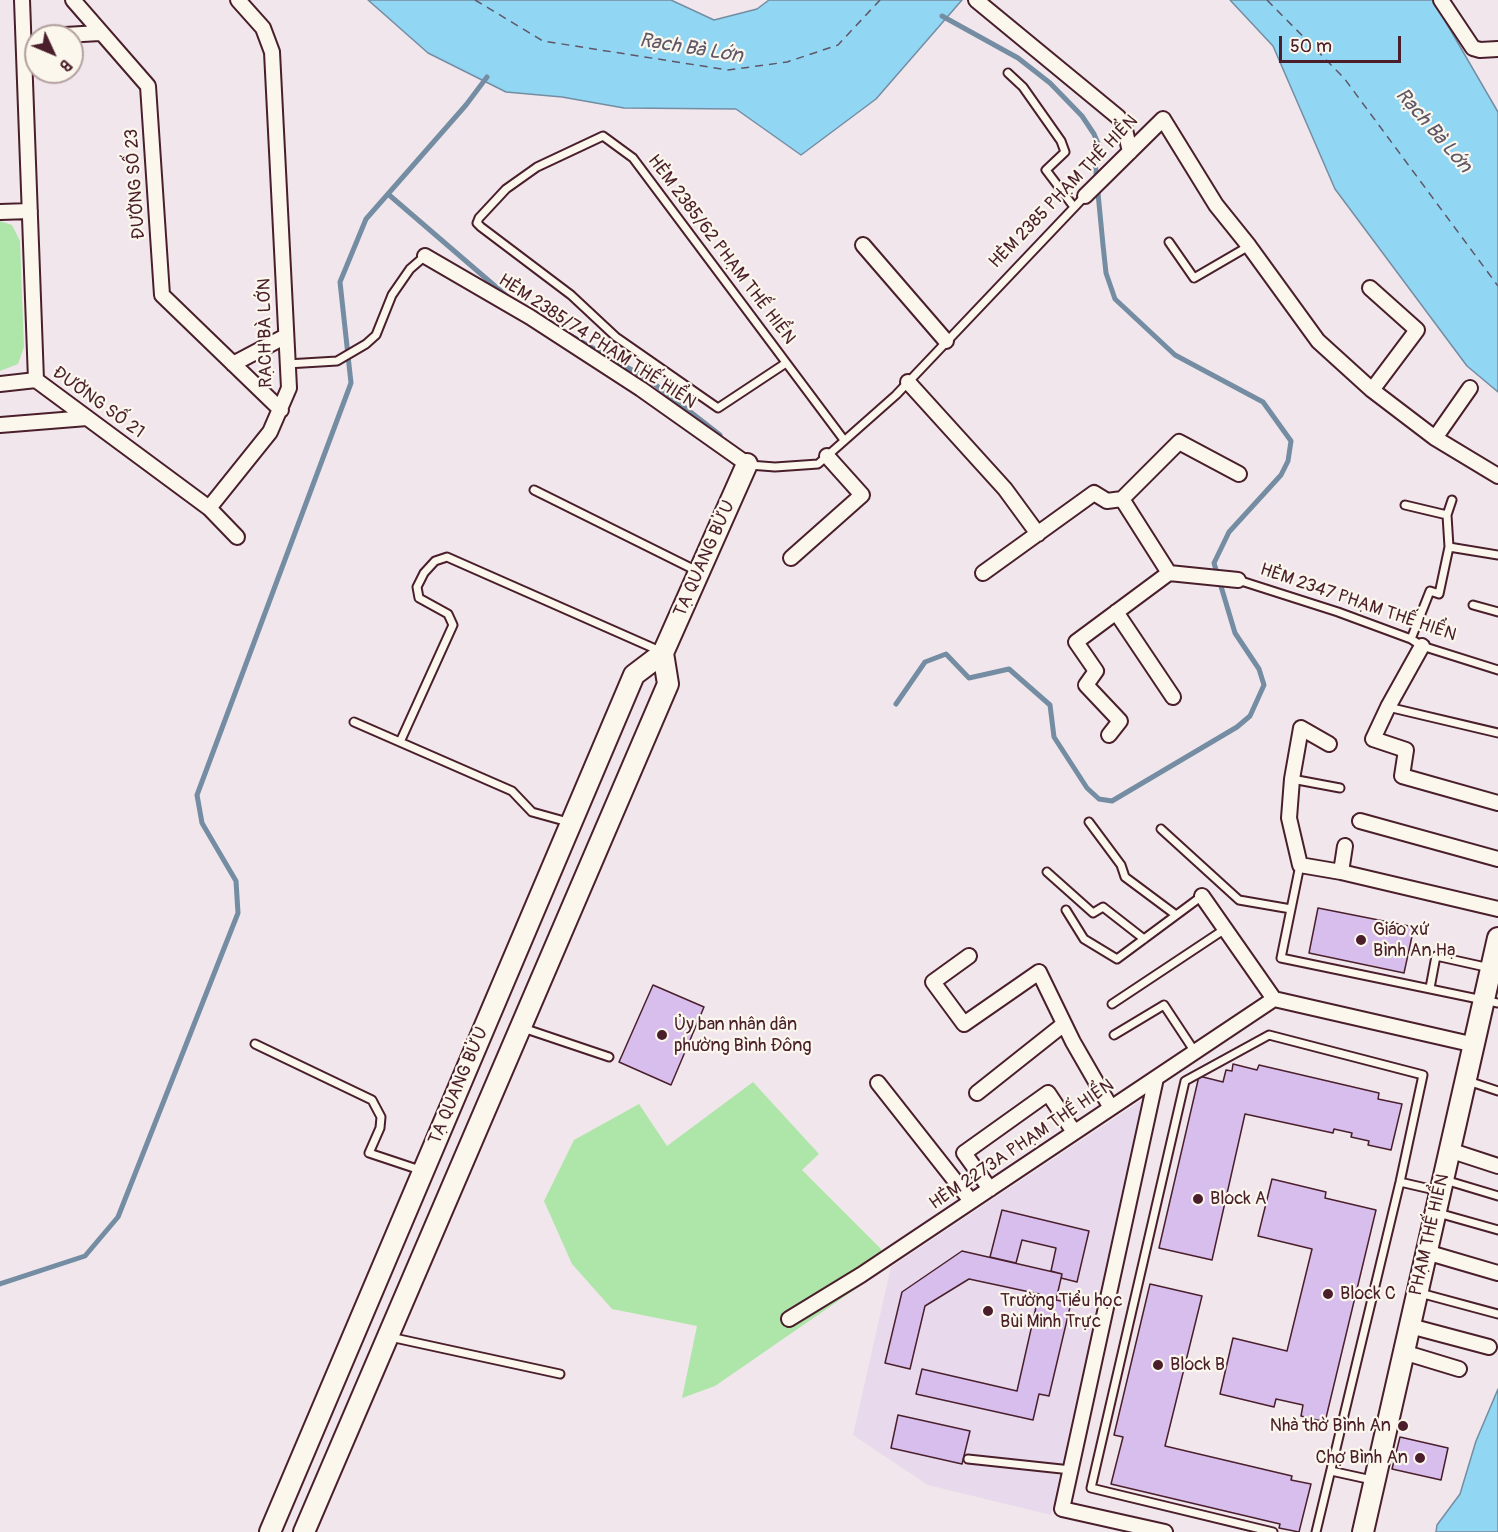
<!DOCTYPE html>
<meta charset="utf-8">
<style>
body{margin:0}
#map{position:relative;width:1498px;height:1532px;overflow:hidden;background:#f0e6ec;font-family:Pangolin,sans-serif}
canvas{display:block}
.north{position:absolute;left:24px;top:24px;width:60px;height:60px;box-sizing:border-box;background:#fbf7ec;border:2px solid #b4a19f;border-radius:50%;rotate:134deg;font-size:16px;font-weight:700;line-height:24px;text-align:center;color:#4a1f2b}
.north::after{content:'';display:block;margin:auto;width:21px;height:27px;background:#4a1f2b;clip-path:polygon(50% 0,100% 100%,50% 72%,0 100%)}
.scale{position:absolute;left:1279px;top:36px;width:122px;height:27px;box-sizing:border-box;border:3px solid #4a1f2b;border-top:0;padding-left:8px;font-size:18px;line-height:21px;white-space:nowrap;color:#4a1f2b;-webkit-text-stroke:4px #fbf7ec;paint-order:stroke}
</style>
<div id="map">
<canvas width="1498" height="1532"></canvas>
<div class="north">B</div>
<div class="scale">50 m</div>
</div>
<script>
const context = document.querySelector('canvas').getContext('2d');
context.lineJoin = 'round';
function paint(path, color) { context.fillStyle = color; context.fill(path, 'evenodd'); }
const toPath = rows => new Path2D(rows.map(r => 'M' + r).join(''));
function trace(path, color, width, dash) { context.strokeStyle = color; context.lineWidth = width; context.lineCap = dash ? 'butt' : 'round'; context.setLineDash(dash || []); context.stroke(path); }
function label(font, color, halo, rows, align = 'center') {
  context.font = font + ' Pangolin,sans-serif'; context.lineWidth = 4.5; context.setLineDash([]); context.textBaseline = 'middle'; context.strokeStyle = halo; context.fillStyle = color; for (const [text, x, y, turn = 0] of rows) {
    context.save(); context.translate(x, y); context.rotate((+turn || 0) * Math.PI / 180); context.textAlign = isNaN(turn) ? turn : align; if (halo) context.strokeText(text, 0, 0); context.fillText(text, 0, 0); context.restore();
  }
}
const built = toPath([
 [1142,1100,1051,1515,928,1485,853,1435,891,1267]
]);
const green = toPath([
 [0,221,12,225,20,241,24,347,18,364,0,371],
 [753,1082,819,1154,802,1170,881,1249,880,1272,715,1386,682,1398,697,1326,612,1309,572,1264,544,1201,574,1140,639,1104,667,1146]
]);
const water = toPath([
 [368,0,671,0,714,20,757,9,769,0,962,0,876,99,801,155,736,109,624,108,562,97,506,92,428,53,368,0],
 [1230,0,1433,0,1498,112,1498,392,1467,366,1335,189,1273,46,1230,0],
 [1498,1389,1498,1532,1436,1532,1437,1525,1460,1494,1476,1441,1498,1389]
]);
const stream = toPath([
 [388,194,510,299],
 [571,336,648,379,720,435],
 [896,704,925,662,946,654,969,678,1009,669,1050,705,1054,737,1087,788,1099,799,1112,801,1237,727,1250,716,1264,685,1259,669,1235,633,1214,563,1229,532,1281,475,1288,461,1291,441,1263,402,1175,355,1115,299,1106,273,1103,245,1095,162,1100,148,1094,134,1082,116,1050,83,1018,58,942,16],
 [0,1284,85,1256,118,1217,238,913,236,881,202,823,197,795,351,383,340,282,366,219,466,105,487,77]
]);
const ferry = toPath([
 [475,0,543,41,728,70,787,62,838,45,880,0],
 [1267,0,1344,78,1498,286]
]);
const building = toPath([
 [1318,908,1414,927,1404,973,1309,953,1318,908],
 [653,985,704,1007,671,1085,619,1062,653,985],
 [1233,1064,1257,1070,1259,1065,1379,1093,1378,1099,1402,1104,1391,1150,1368,1145,1369,1141,1351,1137,1352,1133,1334,1129,1333,1133,1245,1114,1212,1260,1159,1248,1199,1076,1223,1082,1226,1070,1232,1071,1233,1064],
 [1272,1179,1326,1192,1325,1198,1376,1210,1325,1422,1301,1416,1303,1405,1276,1399,1274,1407,1220,1394,1233,1338,1287,1351,1312,1249,1258,1236,1272,1179],
 [1002,1210,1089,1231,1077,1282,1061,1278,1062,1274,1051,1271,1056,1248,1022,1240,1016,1263,990,1257,1002,1210],
 [962,1251,1062,1274,1056,1300,1071,1303,1049,1396,1039,1394,1033,1420,916,1394,922,1369,1017,1391,1039,1294,969,1279,925,1306,910,1369,885,1363,902,1292,962,1251],
 [1150,1284,1202,1296,1165,1446,1292,1476,1291,1480,1311,1484,1299,1532,1279,1528,1280,1524,1111,1484,1123,1437,1114,1435,1150,1284],
 [898,1415,970,1431,962,1464,891,1448,898,1415],
 [1400,1437,1448,1448,1441,1480,1392,1469,1400,1437]
]);
const lane = toPath([
 [1008,73,1023,87,1061,141,1065,152,1046,170,1074,207],
 [1169,242,1194,278,1249,246],
 [786,363,718,408,616,337,571,295,481,227,477,223,479,218,506,189,537,167,603,136,633,158,844,440],
 [287,364,337,361,366,344,376,335,392,295,410,269,425,256],
 [749,465,775,467,818,464,896,395,1085,196],
 [534,490,697,571],
 [1405,505,1447,515],
 [1449,547,1498,555],
 [1238,580,1338,612,1411,639,1422,646,1498,670],
 [1473,605,1498,612],
 [1411,639,1430,591,1439,594,1449,547,1447,515,1452,500],
 [1388,707,1498,733],
 [354,722,512,791,532,812,568,822],
 [400,742,453,625,448,614,419,598,417,587,424,573,435,561,447,557,660,651],
 [1292,779,1340,788],
 [1089,822,1121,865,1125,877,1176,915],
 [1161,829,1239,900,1291,909,1281,958,1498,1003],
 [1047,872,1093,913,1103,907,1144,939],
 [1291,909,1300,865],
 [1066,910,1084,939,1117,959,1202,896],
 [1430,988,1436,956,1490,968],
 [1112,1004,1225,929],
 [523,1028,609,1057],
 [1114,1035,1164,1005,1195,1052],
 [255,1044,372,1100,381,1117,380,1128,369,1153,420,1170],
 [1468,1081,1498,1091],
 [1445,1180,1498,1196],
 [1400,1182,1439,1191],
 [1438,1213,1498,1230],
 [1420,1293,1498,1314],
 [390,1337,560,1374],
 [968,1459,1071,1470],
 [1331,1471,1372,1480],
 [1273,1532,1091,1488,1185,1081,1269,1035,1423,1075,1400,1182,1316,1532]
]);
const street = toPath([
 [22,0,36,380],
 [73,0,148,86,162,295,281,410],
 [976,0,1118,117,1124,125,1130,152],
 [1441,0,1473,48,1480,50,1498,49],
 [47,36,100,33],
 [1085,196,1163,119,1216,205,1249,246,1318,341,1372,390,1435,438,1498,476],
 [0,212,30,211],
 [863,245,946,341],
 [425,256,530,317,641,389,747,464],
 [1370,288,1417,330,1372,390],
 [233,364,286,336],
 [36,380,209,508,237,537],
 [908,382,1005,489,1038,534],
 [0,384,36,380],
 [0,425,87,418],
 [1435,438,1470,388],
 [1122,499,1179,442,1239,474],
 [209,508,270,432,289,388,272,52,263,28,238,0],
 [791,558,862,495,827,456],
 [983,573,1094,493,1107,501,1122,499],
 [1169,573,1238,580],
 [1116,612,1173,697],
 [1422,646,1388,707,1373,739,1406,750,1402,776,1498,803],
 [1109,735,1120,721,1086,685,1096,671,1076,642,1169,573,1122,499],
 [1329,744,1301,728,1292,779,1289,818,1300,865,1341,872,1498,909],
 [1360,821,1498,859],
 [1341,872,1345,846],
 [1202,896,1274,999,1475,1045],
 [969,956,933,982,964,1024,1039,972,1073,1042,1111,1108],
 [1156,1078,1062,1509,1165,1532],
 [878,1083,971,1201],
 [977,1093,1064,1024],
 [1449,1150,1498,1166],
 [990,1189,964,1153,1048,1093,1074,1132],
 [1426,1252,1498,1273],
 [789,1319,861,1275,1274,999],
 [1410,1326,1489,1347],
 [1403,1352,1459,1369]
]);
const secondary = toPath([
 [270,1532,634,675,663,653,747,464],
 [304,1532,668,684,663,653],
 [1363,1532,1498,938]
]);
const markers = [
 [1361,940,6,"#4a1f2b"],
 [662,1035,6,"#4a1f2b"],
 [1198,1199,6,"#4a1f2b"],
 [1328,1294,6,"#4a1f2b"],
 [988,1311,6,"#4a1f2b"],
 [1158,1365,6,"#4a1f2b"],
 [1403,1426,6,"#4a1f2b"],
 [1420,1458,6,"#4a1f2b"]
];
const streetNames = [
 ["ĐƯỜNG SỐ 23",136,184,-94],
 ["HẺM 2385 PHẠM THẾ HIỂN",1064,192,-46],
 ["HẺM 2385/62 PHẠM THẾ HIỂN",721,250,53],
 ["RẠCH BÀ LỚN",266,333,-91],
 ["HẺM 2385/74 PHẠM THẾ HIỂN",597,342,33],
 ["ĐƯỜNG SỐ 21",98,403,36],
 ["TẠ QUANG BỬU",705,559,-66],
 ["HẺM 2347 PHẠM THẾ HIỂN",1358,603,19],
 ["TẠ QUANG BỬU",459,1086,-67],
 ["HẺM 2273A PHẠM THẾ HIỂN",1022,1145,-34],
 ["PHẠM THẾ HIỂN",1430,1235,-77]
];
const poiNames = [
 ["Giáo xứ",1373,930],
 ["Bình An Hạ",1373,951],
 ["Ủy ban nhân dân",674,1025],
 ["phường Bình Đông",674,1046],
 ["Block A",1210,1199],
 ["Block C",1340,1294],
 ["Trường Tiểu học",1000,1301],
 ["Bùi Minh Trực",1000,1322],
 ["Block B",1170,1365],
 ["Nhà thờ Bình An",1391,1426,"right"],
 ["Chợ Bình An",1408,1458,"right"]
];
const waterNames = [
 ["Rạch Bà Lớn",691,49,9],
 ["Rạch Bà Lớn",1433,131,49]
];
paint(built, '#e8daec');
paint(green, '#aee6a9');
paint(water, '#91d6f3');
trace(water, '#758da3', 1.5);
trace(stream, '#758da3', 5);
trace(ferry, '#5f5667', 1.5, [8, 6]);
paint(building, '#d7beed');
trace(building, '#4a1f2b', 1.5);
trace(lane, '#4a1f2b', 11);
trace(street, '#4a1f2b', 18);
trace(secondary, '#4a1f2b', 24);
trace(lane, '#fbf7ec', 7);
trace(street, '#fbf7ec', 14);
trace(secondary, '#fbf7ec', 20);
for (const [x, y, r, color] of markers) { const dot = new Path2D(); dot.arc(x, y, r, 0, 2 * Math.PI); context.fillStyle = color; context.fill(dot); trace(dot, '#fbf7ec', 2); }
label('18px', '#4a1f2b', '#fbf7ec', streetNames);
label('18px', '#4a1f2b', '#fbf7ec', poiNames, 'left');
label('italic 20px', '#5f5667', '#fbf7ec', waterNames);
</script>
